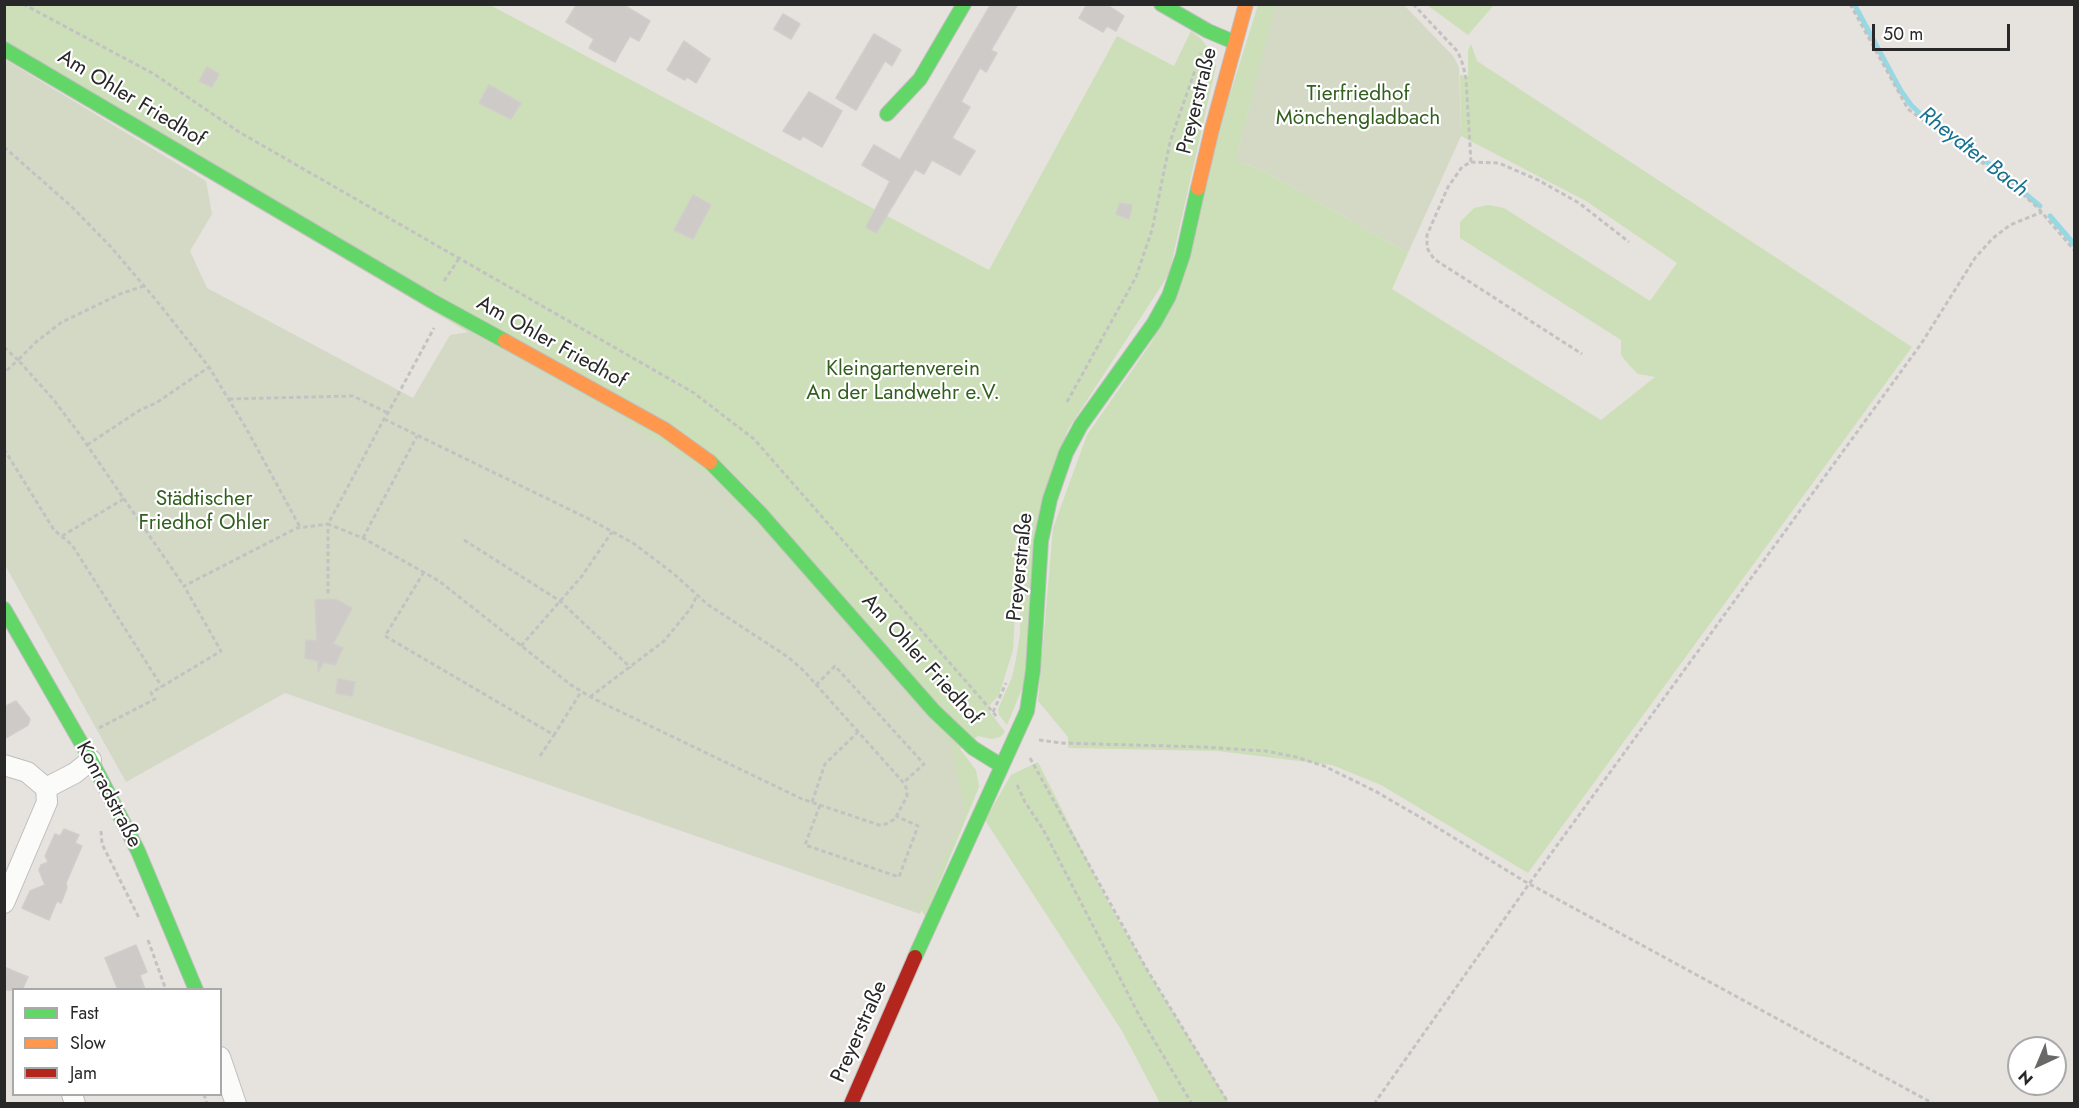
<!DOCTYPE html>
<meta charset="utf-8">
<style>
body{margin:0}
#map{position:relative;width:2079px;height:1108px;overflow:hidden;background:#e6e2de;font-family:Jost,sans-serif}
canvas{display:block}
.frame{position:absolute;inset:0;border:6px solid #282828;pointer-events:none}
.legend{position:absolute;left:12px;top:988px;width:210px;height:108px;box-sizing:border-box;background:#fff;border:2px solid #a9a9a9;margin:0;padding:8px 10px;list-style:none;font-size:18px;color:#282828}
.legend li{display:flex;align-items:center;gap:12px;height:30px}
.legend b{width:30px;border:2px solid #a9a9a9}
.north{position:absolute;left:2007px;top:1036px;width:60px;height:60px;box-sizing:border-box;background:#fff;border:2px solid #a9a9a9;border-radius:50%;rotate:224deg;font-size:16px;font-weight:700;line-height:24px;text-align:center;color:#282828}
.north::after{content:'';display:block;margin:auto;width:21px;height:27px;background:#6a6968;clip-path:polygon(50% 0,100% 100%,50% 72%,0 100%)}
.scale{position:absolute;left:1872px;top:24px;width:138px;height:27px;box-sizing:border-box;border:3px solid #282828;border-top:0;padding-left:8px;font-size:18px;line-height:21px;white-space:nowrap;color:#282828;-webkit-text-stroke:4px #fff;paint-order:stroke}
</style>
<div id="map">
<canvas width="2079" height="1108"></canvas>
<div class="frame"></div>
<ul class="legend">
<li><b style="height:8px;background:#63d668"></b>Fast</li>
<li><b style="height:8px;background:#ff974d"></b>Slow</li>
<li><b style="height:8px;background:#b3261e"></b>Jam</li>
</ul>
<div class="north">N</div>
<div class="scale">50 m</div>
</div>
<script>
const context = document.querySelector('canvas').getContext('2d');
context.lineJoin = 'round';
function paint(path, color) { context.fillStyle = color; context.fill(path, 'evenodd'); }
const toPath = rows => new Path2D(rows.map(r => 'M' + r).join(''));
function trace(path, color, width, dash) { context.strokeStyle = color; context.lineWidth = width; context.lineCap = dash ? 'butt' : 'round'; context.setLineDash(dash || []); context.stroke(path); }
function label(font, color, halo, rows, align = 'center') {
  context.font = font + ' Jost,sans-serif'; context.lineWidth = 4.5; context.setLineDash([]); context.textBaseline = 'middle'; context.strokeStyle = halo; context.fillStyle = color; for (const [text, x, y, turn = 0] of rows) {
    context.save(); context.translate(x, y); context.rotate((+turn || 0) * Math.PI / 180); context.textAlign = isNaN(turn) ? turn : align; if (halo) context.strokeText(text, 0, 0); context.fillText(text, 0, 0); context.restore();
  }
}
const green = toPath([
 [5,5,490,5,989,270,1117,36,1174,66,1191,31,1201,39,1212,53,1216,66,1169,274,1067,431,1024,684,1007,725,999,715,998,709,1012,677,1016,659,1020,634,1021,533,1015,543,1015,615,1013,650,999,695,987,708,1005,732,1000,737,992,739,978,736,960,749,976,770,979,787,925,917,717,479,5,59],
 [1258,5,1276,5,1236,161,1262,170,1408,253,1392,289,1601,420,1655,377,1638,374,1629,365,1621,355,1621,340,1460,238,1460,222,1474,208,1488,205,1504,208,1650,301,1677,263,1586,201,1461,136,1460,75,1468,76,1468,50,1471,44,1477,61,1912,347,1528,873,1381,785,1332,765,1217,751,1068,748,1068,737,1038,701,1053,528,1087,435,1153,340],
 [1427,5,1494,5,1468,35],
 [1038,762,1106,898,1152,978,1229,1103,1160,1103,1122,1031,985,820,1011,775]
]);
const cemetery = toPath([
 [1276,4,1404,5,1453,56,1459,67,1461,136,1408,253,1262,170,1236,161],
 [4,59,206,181,212,214,190,251,207,288,413,398,450,335,470,332,614,413,717,479,952,744,965,813,920,914,285,693,126,782,5,565]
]);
const stream = toPath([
 [1854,4,1901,91,1911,105,1926,119,1991,165,2040,206],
 [2050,216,2074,244]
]);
const building = toPath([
 [577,4,622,4,650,21,639,41,630,36,615,62,589,48,594,39,566,22,577,4],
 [991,4,1018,4,991,50,997,53,986,72,980,68,961,102,970,107,952,138,975,151,960,175,932,160,924,174,915,169,876,233,866,227,890,181,862,165,874,145,900,160,991,4],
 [1087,4,1106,4,1124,16,1116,31,1107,26,1103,32,1079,18,1087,4],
 [783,14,800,24,791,39,774,29,783,14],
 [874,34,901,50,892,66,885,61,856,110,836,98,874,34],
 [684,41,710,59,696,83,687,77,685,80,667,70,684,41],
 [207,67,219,74,212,87,199,81,207,67],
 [489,85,521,103,511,119,479,103,489,85],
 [809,92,842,111,822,147,803,136,800,140,783,131,809,92],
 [693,195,711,205,693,239,674,230,693,195],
 [1120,203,1132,205,1129,219,1116,214,1120,203],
 [335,599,352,608,333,644,343,648,335,665,324,662,318,672,318,661,305,658,306,640,317,641,315,600,335,599],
 [338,679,355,682,352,696,336,693,338,679],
 [16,701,30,719,28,725,4,739,4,707,16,701],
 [64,829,79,835,75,843,82,846,66,883,67,888,61,903,57,901,49,920,22,908,30,891,45,885,39,870,41,865,48,862,45,856,55,834,60,836,64,829],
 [136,945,147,972,140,975,145,990,118,990,105,958,136,945],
 [4,967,28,977,22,990,4,990,4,967]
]);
const path = toPath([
 [23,4,154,74,239,132,694,393,754,439,998,718],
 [1413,4,1458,52,1463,65,1466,79,1471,162,1462,167,1448,187,1427,235,1427,248,1434,259,1582,354],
 [1850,4,1908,109,2009,182,2038,208,2074,250],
 [4,147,71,206,111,247,156,300,209,367,246,428,300,527],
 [1471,162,1499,163,1538,180,1579,203,1629,242],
 [444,281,460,257],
 [144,286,120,294,62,322,36,342,18,360,53,399,78,432,184,586],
 [4,347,18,360,4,373],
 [229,399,353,396,388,413],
 [1067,402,1136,277,1152,230,1170,142,1201,53],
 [384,419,591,520,633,543,674,574,707,604,788,657,804,671,902,781,906,787,907,796,895,819,886,824,879,825,802,799,594,699,571,685,439,581,363,538,328,524,384,419,388,413,434,328],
 [87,445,140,410,156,403,209,367],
 [4,449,54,530,72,545,162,687],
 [62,536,125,498],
 [363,538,417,436],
 [464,540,560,601,631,668],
 [424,572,385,636,554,735,581,692],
 [521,646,582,576,612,532],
 [816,685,835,666,924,764,903,783],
 [590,697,664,641,691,608,697,595],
 [993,712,1006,683],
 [99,728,155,699,151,693,221,651,184,586,297,528,328,524,328,594],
 [1039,740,1061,743,1204,747,1266,751,1296,757,1324,766,1375,791,1425,820,1524,881,1934,1104],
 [540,756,554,735],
 [1030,758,1146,968,1229,1104],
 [1017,785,1025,802,1043,829,1139,1015,1192,1104],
 [812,802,825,764,858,732],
 [820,805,805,845,899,877,918,826,896,816],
 [101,831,102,844,139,918],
 [148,940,166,990],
 [204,1094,207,1104],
 [1374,1104,1529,884,1921,344,1975,258,1992,239,2010,225,2042,212]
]);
const street = toPath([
 [4,765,27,772,46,788],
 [4,903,47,802,46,788,75,773,91,760],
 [220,1057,236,1104],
 [72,1094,75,1104]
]);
const fast = toPath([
 [1161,4,1208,31,1234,42],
 [4,49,432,301,505,341],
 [887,114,920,79,964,4],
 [710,462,761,514,934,711,973,748,1002,766],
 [4,609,91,760,138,851,196,990],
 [915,957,1027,711,1033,670,1041,541,1050,499,1066,453,1081,425,1154,323,1169,296,1183,255,1198,188]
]);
const slow = toPath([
 [1198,188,1212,129,1246,4],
 [505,341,664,429,710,462]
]);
const jam = toPath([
 [851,1104,915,957]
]);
const parkNames = [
 ["Tierfriedhof",1358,95],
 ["Mönchengladbach",1358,119],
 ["Kleingartenverein",903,370],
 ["An der Landwehr e.V.",903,394],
 ["Städtischer",204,500],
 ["Friedhof Ohler",204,524]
];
const streetNames = [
 ["Am Ohler Friedhof",131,99,31],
 ["Preyerstraße",1198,101,-76],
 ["Am Ohler Friedhof",551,343,29],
 ["Preyerstraße",1021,567,-84],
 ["Am Ohler Friedhof",921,660,48],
 ["Konradstraße",108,795,62],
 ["Preyerstraße",860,1032,-66]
];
const waterNames = [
 ["Rheydter Bach",1973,153,38]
];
paint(green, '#cddfb9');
paint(cemetery, '#d4d9c6');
trace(stream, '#96d8e3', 5);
paint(building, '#cdcac8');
trace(building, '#d1cdca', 1.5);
trace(street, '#c0bfbf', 22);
trace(fast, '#c0bfbf', 16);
trace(slow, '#c0bfbf', 16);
trace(jam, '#c0bfbf', 16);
trace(path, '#c3c2c2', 3, [4.5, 3]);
trace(street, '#fbfbfa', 20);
trace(fast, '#63d668', 14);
trace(slow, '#ff974d', 14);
trace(jam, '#b3261e', 14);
label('21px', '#325f1e', '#fff', parkNames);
label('21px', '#282828', '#fff', streetNames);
label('italic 22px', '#16718e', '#fff', waterNames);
</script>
